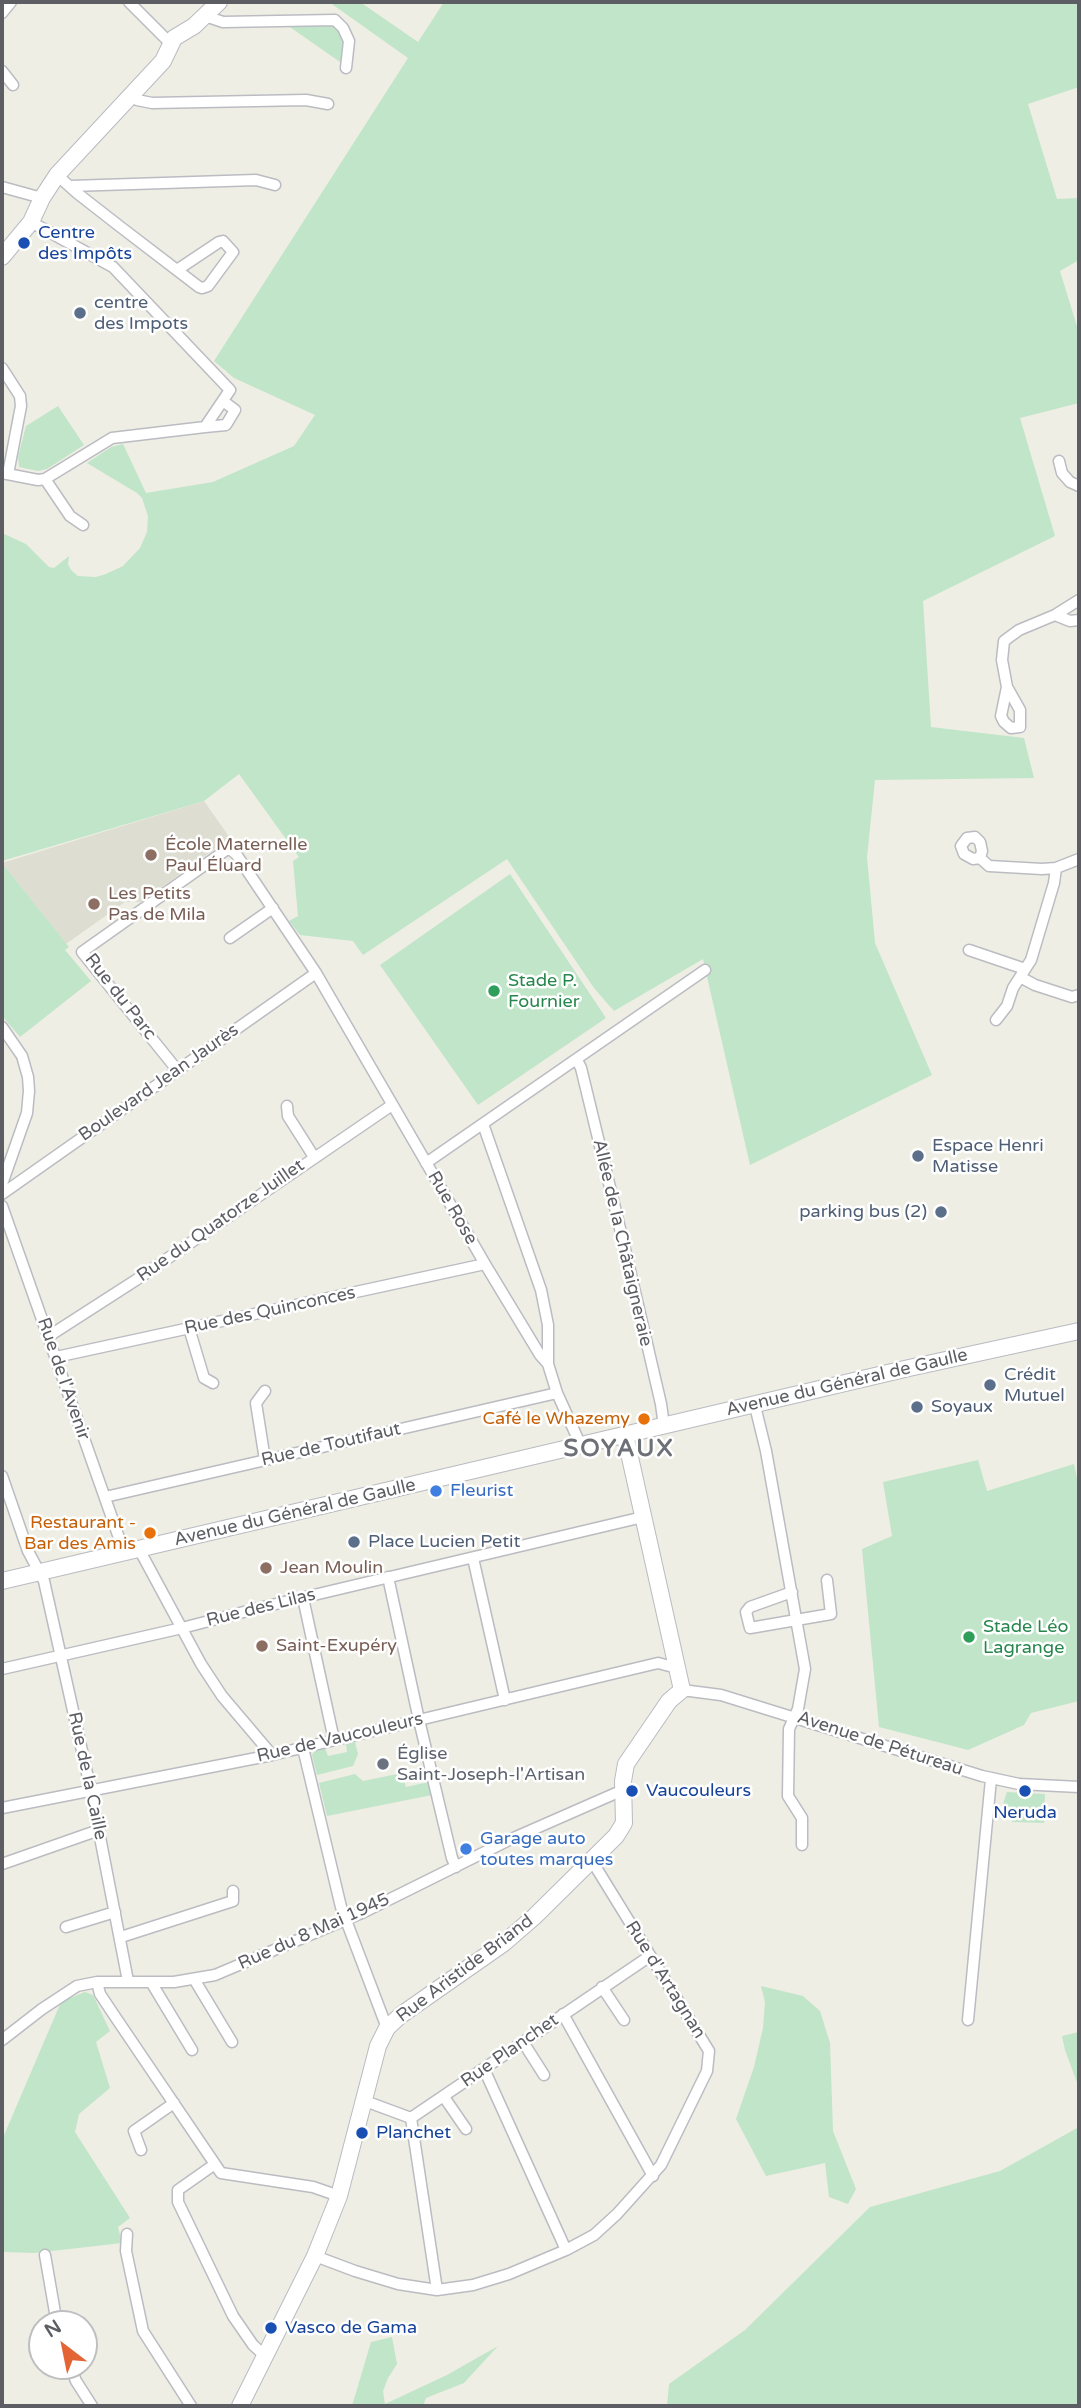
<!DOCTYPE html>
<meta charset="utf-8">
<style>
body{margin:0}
#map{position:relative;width:1081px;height:2408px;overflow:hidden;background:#eeeee4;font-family:"Varela Round",sans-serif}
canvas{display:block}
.frame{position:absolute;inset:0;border:4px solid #5c5e64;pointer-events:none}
.north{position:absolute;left:28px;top:2310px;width:70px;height:70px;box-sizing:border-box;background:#fff;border:2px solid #bebfc1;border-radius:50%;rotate:328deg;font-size:19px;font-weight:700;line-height:28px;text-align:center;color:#5c5e64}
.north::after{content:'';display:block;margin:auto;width:24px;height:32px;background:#e36535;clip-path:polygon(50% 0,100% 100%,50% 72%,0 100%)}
</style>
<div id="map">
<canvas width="1081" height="2408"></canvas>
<div class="frame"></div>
<div class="north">N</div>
</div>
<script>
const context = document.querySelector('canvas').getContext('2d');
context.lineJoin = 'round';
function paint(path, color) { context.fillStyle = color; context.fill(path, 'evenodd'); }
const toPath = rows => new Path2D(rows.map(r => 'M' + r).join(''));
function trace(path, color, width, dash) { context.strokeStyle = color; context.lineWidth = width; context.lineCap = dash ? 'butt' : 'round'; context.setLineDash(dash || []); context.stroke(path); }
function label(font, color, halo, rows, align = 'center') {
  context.font = font + ' "Varela Round",sans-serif'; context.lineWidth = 5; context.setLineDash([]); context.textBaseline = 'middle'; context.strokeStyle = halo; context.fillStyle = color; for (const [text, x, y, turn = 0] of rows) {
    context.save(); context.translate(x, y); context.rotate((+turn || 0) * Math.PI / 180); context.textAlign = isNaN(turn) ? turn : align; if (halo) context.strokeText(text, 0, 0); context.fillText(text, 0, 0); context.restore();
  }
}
const education = toPath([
 [204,801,230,838,141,902,125,902,66,944,2,863]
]);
const green = toPath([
 [329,2,360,2,418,42,444,2,1079,2,1079,87,1028,104,1057,199,1079,198,1079,260,1060,271,1079,333,1079,403,1020,418,1055,536,923,601,931,727,1024,738,1034,778,875,780,867,857,875,943,932,1075,750,1165,703,959,614,1011,594,988,507,859,363,955,353,941,300,935,289,921,298,916,293,861,299,857,239,774,204,801,2,861,2,533,26,544,49,567,54,568,69,556,68,564,71,570,78,576,96,577,106,574,123,566,140,548,147,532,148,516,142,498,137,493,87,463,111,447,123,444,146,493,213,482,294,446,315,415,234,378,214,361,408,58],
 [333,22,345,46,340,62,287,25],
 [58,406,84,445,47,469,38,471,19,467,18,457,26,426],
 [2,863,69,947,65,950,91,981,20,1037,2,1016],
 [510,874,606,1018,478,1105,380,965],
 [978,1460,987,1491,1074,1464,1079,1487,1079,1701,1031,1713,1024,1725,968,1750,879,1727,862,1549,892,1536,883,1482],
 [355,1742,358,1754,353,1766,317,1775,312,1755,315,1750,325,1748,328,1756,347,1752,346,1744],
 [402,1773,406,1787,429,1782,432,1795,327,1816,319,1783,355,1774,363,1781],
 [1007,1792,1045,1794,1044,1823,1012,1822,1012,1808,1002,1807],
 [761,1986,803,1996,820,2011,830,2043,833,2131,856,2189,848,2204,829,2197,825,2163,766,2176,736,2119,754,2067,763,2028,765,2002],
 [85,1992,93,1995,110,2031,96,2042,110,2088,79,2114,75,2132,130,2218,118,2227,122,2243,34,2253,2,2252,2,2140,61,2002],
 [1079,2032,1079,2088,1065,2050,1062,2036],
 [1079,2127,1079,2406,667,2406,669,2384,745,2330,870,2207,1000,2171],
 [392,2337,397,2364,388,2378,383,2391,385,2404,447,2375,498,2346,464,2383,426,2398,423,2406,352,2406,371,2342]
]);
const street = toPath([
 [129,2,171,44],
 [2,13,11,2],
 [205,16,223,22,335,20,343,28,349,41,346,68],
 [2,71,13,85],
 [131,95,137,100,152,103,306,100,328,104],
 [57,175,77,193,118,225,199,287,202,288,208,286,233,252,223,241,219,242,177,270],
 [71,186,256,180,275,185],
 [2,187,42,198],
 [2,368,20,396,21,406,8,474],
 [205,427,226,425,235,410,223,401],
 [1059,461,1062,473,1070,482,1079,486],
 [2,473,38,480,45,479,112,438,205,427,230,390,113,267,31,222],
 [45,479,70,516,83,525],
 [1055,615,1070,621,1079,620],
 [1007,687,1020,710,1020,727,1011,728,1004,722,1001,716,1007,687,1002,660,1004,641,1019,630,1055,615,1079,600],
 [980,858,982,851,980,842,975,837,967,838,961,846,964,854,973,859,980,858,989,866,1042,869,1056,868,1079,859],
 [230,938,273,908],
 [969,950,1025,969],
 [1020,977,1035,985,1072,997,1079,995],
 [996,1020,1007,1006,1013,988,1031,960,1054,883,1056,868],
 [2,1027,22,1056,28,1077,29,1091,27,1113,2,1184],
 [577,1060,581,1068,625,1249,661,1404,664,1426],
 [178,1071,82,952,226,850,231,850,236,854,316,973,485,1264,540,1355,548,1364,557,1393,577,1437,579,1447],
 [287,1106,288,1116,314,1157],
 [483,1124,541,1290,548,1325,548,1364],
 [426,1163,705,970],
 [2,1194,316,973],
 [2,1206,124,1552],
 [189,1328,204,1378,213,1383],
 [49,1336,136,1280,392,1105],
 [56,1357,485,1264],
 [265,1391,256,1403,265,1460],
 [755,1406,766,1451,805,1669,798,1709,789,1729,788,1796,802,1818,802,1845],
 [2,1476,28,1551,44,1581,91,1791,128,1981],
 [105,1497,557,1393],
 [139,1549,201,1664,222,1696,272,1755],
 [473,1558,505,1700],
 [388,1577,419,1720,452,1858,456,1867],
 [792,1592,750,1607,746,1612,750,1628,831,1614,827,1580],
 [303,1598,334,1740],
 [2,1669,182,1628,259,1608,643,1517],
 [682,1690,721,1695,982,1776,1019,1784,1079,1787],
 [303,1748,341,1907,387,2028],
 [2,1808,272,1755,658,1663,677,1668],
 [2,1864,99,1830],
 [66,1927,115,1912],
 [121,1937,233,1901,233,1891],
 [194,1979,232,2042],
 [97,1982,100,1994,116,2018,221,2173,313,2187,339,2196],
 [151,1982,192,2050],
 [602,1987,624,2020],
 [563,2014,653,2176],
 [968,2020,991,1779],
 [2,2040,42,2009,77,1986,97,1982,174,1982,215,1975,364,1912,509,1840,623,1790],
 [523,2042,544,2075],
 [484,2069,566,2250],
 [444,2097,466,2129],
 [365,2101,411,2118,650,1956],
 [411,2118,437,2290],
 [141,2150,134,2131,174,2103],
 [215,2164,178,2190,178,2202,233,2316,253,2345,264,2355],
 [127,2234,126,2251,143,2331,191,2406],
 [45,2255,57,2324],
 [315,2256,355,2271,398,2284,437,2290,473,2285,509,2274,566,2250,594,2235,617,2214,661,2165,707,2071,709,2051,592,1861],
 [70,2366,76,2381,92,2406]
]);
const secondary = toPath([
 [2,257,31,222,42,198,57,175,163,61,174,38,194,26,219,2],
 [2,1581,909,1368,1079,1331],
 [240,2406,315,2256,339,2196,378,2046,387,2028,401,2015,504,1943,534,1917,616,1836,624,1823,623,1781,626,1764,669,1701,682,1690,625,1435]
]);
const markers = [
 [24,243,7,"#1a4fb4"],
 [80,313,7,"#5c6f8a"],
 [151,855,7,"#8d6e63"],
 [94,904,7,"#8d6e63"],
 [494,991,7,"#2e9e5b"],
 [918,1156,7,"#5c6f8a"],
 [941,1212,7,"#5c6f8a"],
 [990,1385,7,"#5c6f8a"],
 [917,1407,7,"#5c6f8a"],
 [644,1419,7,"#e8710a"],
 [436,1491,7,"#3f7fe0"],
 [150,1533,7,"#e8710a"],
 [354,1542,7,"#5c6f8a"],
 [266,1568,7,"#8d6e63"],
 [969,1637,7,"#2e9e5b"],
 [262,1646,7,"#8d6e63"],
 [383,1764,7,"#6b7280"],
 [632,1791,7,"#1a4fb4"],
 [1025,1791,7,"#1a4fb4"],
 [466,1849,7,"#3f7fe0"],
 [362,2133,7,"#1a4fb4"],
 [271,2328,7,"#1a4fb4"]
];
const transitNames = [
 ["Centre",38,233],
 ["des Impôts",38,254],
 ["Vaucouleurs",646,1791],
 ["Neruda",1025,1813,"center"],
 ["Planchet",376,2133],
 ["Vasco de Gama",285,2328]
];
const serviceNames = [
 ["centre",94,303],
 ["des Impots",94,324],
 ["Espace Henri",932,1146],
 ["Matisse",932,1167],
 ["parking bus (2)",927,1212,"right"],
 ["Crédit",1004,1375],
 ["Mutuel",1004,1396],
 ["Soyaux",931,1407],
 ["Place Lucien Petit",368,1542]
];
const educationNames = [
 ["École Maternelle",165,845],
 ["Paul Éluard",165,866],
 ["Les Petits",108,894],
 ["Pas de Mila",108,915],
 ["Jean Moulin",280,1568],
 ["Saint-Exupéry",276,1646]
];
const leisureNames = [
 ["Stade P.",508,981],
 ["Fournier",508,1002],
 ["Stade Léo",983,1627],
 ["Lagrange",983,1648]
];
const streetNames = [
 ["Rue du Parc",120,997,52],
 ["Boulevard Jean Jaurès",159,1083,-35],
 ["Rue Rose",452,1208,60],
 ["Rue du Quatorze Juillet",221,1221,-35],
 ["Allée de la Châtaigneraie",622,1243,77],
 ["Rue des Quinconces",270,1311,-12],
 ["Rue de l'Avenir",63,1379,71],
 ["Avenue du Général de Gaulle",847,1383,-13],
 ["Rue de Toutifaut",331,1445,-13],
 ["Avenue du Général de Gaulle",295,1513,-13],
 ["Rue des Lilas",261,1608,-14],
 ["Rue de Vaucouleurs",340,1738,-13],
 ["Avenue de Pétureau",880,1744,18],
 ["Rue de la Caille",87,1776,78],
 ["Rue du 8 Mai 1945",314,1932,-24],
 ["Rue Aristide Briand",465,1969,-37],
 ["Rue d'Artagnan",665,1980,58],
 ["Rue Planchet",510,2051,-35]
];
const foodNames = [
 ["Café le Whazemy",630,1419],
 ["Restaurant -",136,1523],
 ["Bar des Amis",136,1544]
];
const shopNames = [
 ["Fleurist",450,1491],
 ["Garage auto",480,1839],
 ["toutes marques",480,1860]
];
const worshipNames = [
 ["Église",397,1754],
 ["Saint-Joseph-l'Artisan",397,1775]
];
const districtNames = [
 ["SOYAUX",619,1450]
];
paint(education, '#deddd2');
paint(green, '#c1e5c8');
trace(street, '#bbbcc2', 13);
trace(secondary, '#b9bbc1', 18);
trace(street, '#fff', 10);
trace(secondary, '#fff', 16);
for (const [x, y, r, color] of markers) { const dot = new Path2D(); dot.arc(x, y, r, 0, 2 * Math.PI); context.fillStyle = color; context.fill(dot); trace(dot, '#fff', 2.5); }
label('18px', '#164399', '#fff', transitNames, 'left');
label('18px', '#4e5e75', '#fff', serviceNames, 'left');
label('18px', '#785e54', '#fff', educationNames, 'left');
label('18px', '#27864d', '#fff', leisureNames, 'left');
label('18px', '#5c5e64', '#fff', streetNames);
label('18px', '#c56008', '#fff', foodNames, 'right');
label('18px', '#366cbe', '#fff', shopNames, 'left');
label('18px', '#5b616d', '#fff', worshipNames, 'left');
context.letterSpacing = '2px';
label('bold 24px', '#6d7076', '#fff', districtNames);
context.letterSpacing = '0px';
</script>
